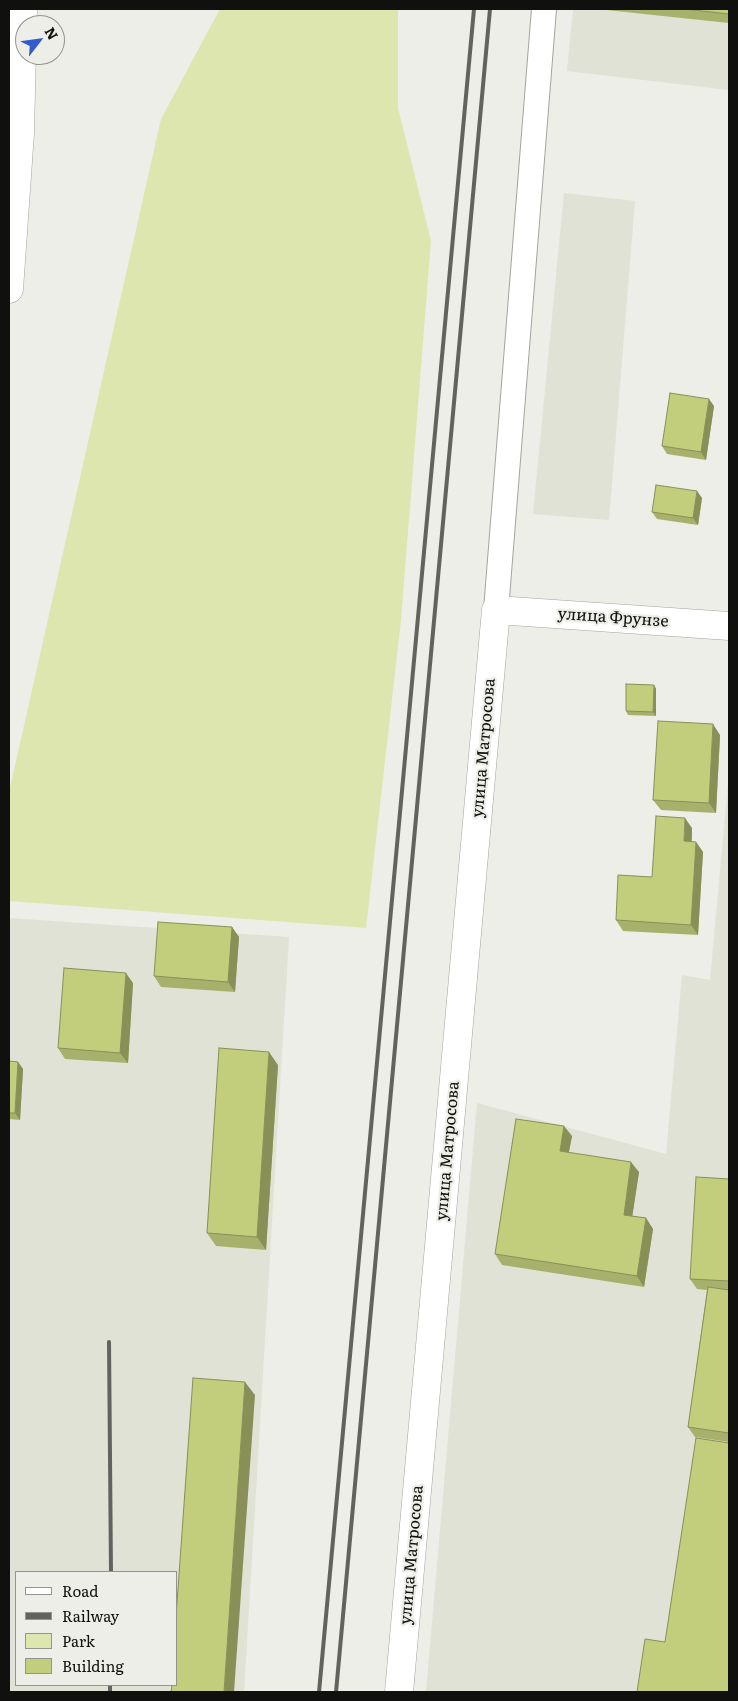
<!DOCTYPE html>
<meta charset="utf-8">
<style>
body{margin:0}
#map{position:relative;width:738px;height:1701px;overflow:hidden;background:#eceee7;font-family:Literata,serif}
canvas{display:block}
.frame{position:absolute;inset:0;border:10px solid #10100e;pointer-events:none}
.legend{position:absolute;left:15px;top:1571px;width:162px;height:115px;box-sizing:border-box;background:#eceee7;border:1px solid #949590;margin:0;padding:6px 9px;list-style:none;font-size:15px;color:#10100e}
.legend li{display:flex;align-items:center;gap:10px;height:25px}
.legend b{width:25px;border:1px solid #949590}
.north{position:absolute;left:15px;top:15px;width:50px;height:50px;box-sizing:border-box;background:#eceee7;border:1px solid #949590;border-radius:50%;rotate:60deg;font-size:14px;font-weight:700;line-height:20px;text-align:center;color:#10100e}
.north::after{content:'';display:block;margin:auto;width:18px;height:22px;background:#335bcb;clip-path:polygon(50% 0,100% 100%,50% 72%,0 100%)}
</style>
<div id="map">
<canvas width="738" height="1701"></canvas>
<div class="frame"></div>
<ul class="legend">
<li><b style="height:6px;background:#fff"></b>Road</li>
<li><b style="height:6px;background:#62635f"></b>Railway</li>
<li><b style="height:14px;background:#dde6ae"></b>Park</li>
<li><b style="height:14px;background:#c3ce7c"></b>Building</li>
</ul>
<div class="north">N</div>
</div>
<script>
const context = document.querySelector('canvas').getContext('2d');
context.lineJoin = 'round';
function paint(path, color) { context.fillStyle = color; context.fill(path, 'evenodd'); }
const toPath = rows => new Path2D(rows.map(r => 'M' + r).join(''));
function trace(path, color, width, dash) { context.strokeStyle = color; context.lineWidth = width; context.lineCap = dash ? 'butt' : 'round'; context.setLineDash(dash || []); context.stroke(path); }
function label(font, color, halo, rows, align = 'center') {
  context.font = font + ' Literata,serif'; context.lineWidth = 4.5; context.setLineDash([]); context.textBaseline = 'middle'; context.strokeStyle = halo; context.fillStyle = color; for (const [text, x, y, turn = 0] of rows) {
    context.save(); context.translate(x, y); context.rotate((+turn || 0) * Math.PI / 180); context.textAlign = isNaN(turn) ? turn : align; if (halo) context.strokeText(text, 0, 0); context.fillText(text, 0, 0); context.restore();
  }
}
const built = toPath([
 [573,9,729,9,729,90,567,71],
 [564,193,635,201,609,520,533,514],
 [729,773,729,1692,426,1692,477,1103,666,1154,682,975,710,980],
 [9,918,289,937,244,1692,9,1692],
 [16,1572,176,1572,176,1685,16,1685]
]);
const green = toPath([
 [220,9,398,9,398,108,431,241,401,620,366,928,9,901,9,792,161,119]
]);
const minor = toPath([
 [496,610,544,9]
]);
const tertiary = toPath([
 [399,1692,496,610,729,626]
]);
const primary = toPath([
 [9,289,20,133,23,9]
]);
const rail = toPath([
 [109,1342,111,1572],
 [110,1692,110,1685],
 [319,1692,474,9],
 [336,1692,490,9]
]);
const wall = toPath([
 [597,9,729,9,729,23],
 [714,406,706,460,667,454,662,446],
 [702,498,698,525,657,519,652,512],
 [654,685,656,689,656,716,628,715,626,711],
 [720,735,716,813,661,810,653,800],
 [692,828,692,842,696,842,703,852,698,935,623,931,616,920],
 [232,927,239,937,235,992,161,987,154,976],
 [133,983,128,1063,65,1059,58,1048],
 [9,1061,18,1062,23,1069,20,1120,9,1119],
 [278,1065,266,1250,216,1246,207,1233],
 [572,1136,569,1152,639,1172,632,1216,646,1218,653,1229,644,1287,502,1265,495,1254],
 [729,1179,729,1442,695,1437,688,1427,707,1290,697,1289,690,1279]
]);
const shadedWall = toPath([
 [709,399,714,406,706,460,701,452],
 [697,491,702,498,698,525,693,518],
 [654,685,656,689,656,716,653,712],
 [713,724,720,735,716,813,709,803],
 [685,818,692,828,691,851,684,841],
 [696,842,703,852,698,935,691,925],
 [232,927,239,937,235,992,228,982],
 [126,973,133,983,128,1063,120,1053],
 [269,1052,278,1065,266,1250,257,1237],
 [18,1062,23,1069,20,1120,15,1113],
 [564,1126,572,1136,567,1161,560,1151],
 [631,1162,639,1172,631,1225,624,1215],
 [646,1218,653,1229,644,1287,637,1276],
 [245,1382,255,1395,234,1692,224,1692]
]);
const building = toPath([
 [685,9,729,9,729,14,685,9],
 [670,393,709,399,701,452,662,446,670,393],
 [656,485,697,491,693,518,652,512,656,485],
 [626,684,654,685,653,712,626,711,626,684],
 [658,721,713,724,709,803,653,800,658,721],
 [656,816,685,818,684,841,696,842,691,925,616,920,618,875,652,877,656,816],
 [158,922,232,927,228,982,154,976,158,922],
 [64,968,126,973,120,1053,58,1048,64,968],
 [219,1048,269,1052,257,1237,207,1233,219,1048],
 [9,1061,18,1062,15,1113,9,1113,9,1061],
 [516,1119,564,1126,560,1151,631,1162,624,1215,646,1218,637,1276,495,1254,516,1119],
 [696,1177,729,1179,729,1281,690,1279,696,1177],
 [708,1287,729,1290,729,1433,688,1427,708,1287],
 [193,1378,245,1382,224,1692,171,1692,172,1685,176,1685,176,1617,193,1378],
 [696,1438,729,1443,729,1692,637,1692,645,1639,665,1642,696,1438]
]);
const streetNames = [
 ["улица Фрунзе",613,618,4],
 ["улица Матросова",484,748,-85],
 ["улица Матросова",448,1151,-85],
 ["улица Матросова",412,1555,-85]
];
paint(built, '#dfe2d4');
paint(green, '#dde6ae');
trace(minor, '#a3a49e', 26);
trace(tertiary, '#a3a49e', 29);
trace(primary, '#a3a49e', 29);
trace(minor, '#fff', 24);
trace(tertiary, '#fff', 28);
trace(primary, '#fff', 28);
trace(rail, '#62635f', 4);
paint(wall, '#a8b16b');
paint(shadedWall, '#889057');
paint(building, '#c3ce7c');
trace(building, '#889057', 1);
label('16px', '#10100e', '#eceee7', streetNames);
</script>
